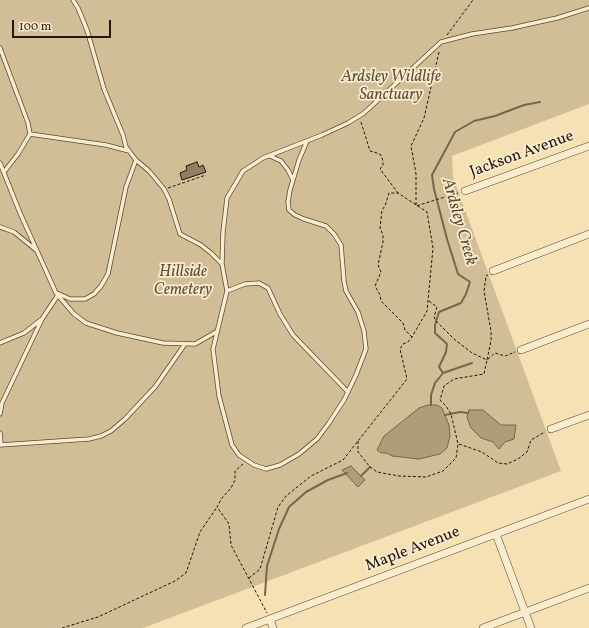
<!DOCTYPE html>
<style>
body{margin:0}
#map{position:relative;width:589px;height:628px;overflow:hidden;background:#f5e1b3;font-family:Vollkorn,serif}
canvas{display:block}
.scale{position:absolute;left:12px;top:20px;width:99px;height:18px;box-sizing:border-box;border:2px solid #261509;border-top:0;padding-left:5px;font-size:12px;line-height:14px;white-space:nowrap;color:#261509;-webkit-text-stroke:3px #f8ecce;paint-order:stroke}
</style>
<div id="map">
<canvas width="589" height="628"></canvas>
<div class="scale">100 m</div>
</div>
<script>
const context = document.querySelector('canvas').getContext('2d');
context.lineJoin = 'round';
function paint(path, color) { context.fillStyle = color; context.fill(path, 'evenodd'); }
const toPath = rows => new Path2D(rows.map(r => 'M' + r).join(''));
function trace(path, color, width, dash) { context.strokeStyle = color; context.lineWidth = width; context.lineCap = dash ? 'butt' : 'round'; context.setLineDash(dash || []); context.stroke(path); }
function label(font, color, halo, rows, align = 'center') {
  context.font = font + ' Vollkorn,serif'; context.lineWidth = 3.5; context.setLineDash([]); context.textBaseline = 'middle'; context.strokeStyle = halo; context.fillStyle = color; for (const [text, x, y, turn = 0] of rows) {
    context.save(); context.translate(x, y); context.rotate((+turn || 0) * Math.PI / 180); context.textAlign = isNaN(turn) ? turn : align; if (halo) context.strokeText(text, 0, 0); context.fillText(text, 0, 0); context.restore();
  }
}
const green = toPath([
 [0,0,589,0,589,104,452,156,453,177,561,471,143,628,0,628]
]);
const water = toPath([
 [428,405,437,405,442,408,449,425,450,436,447,448,440,454,419,459,392,456,387,453,381,453,377,450,384,436,419,408,428,405],
 [469,410,483,410,501,425,516,425,514,439,505,442,499,449,493,442,481,438,471,428,467,417,469,410],
 [351,466,365,480,358,487,342,470,351,466]
]);
const stream = toPath([
 [443,373,472,363],
 [431,405,431,395,435,383,443,373,439,367,446,352,447,344,435,333,435,325,439,312,461,303,466,294,470,282,458,274,447,239,434,189,432,175,455,132,474,121,495,116,524,105,540,102],
 [445,415,460,412,468,413],
 [361,476,370,467],
 [265,595,267,566,279,529,289,507,306,492,328,480,347,473]
]);
const building = toPath([
 [197,162,199,167,203,165,206,172,182,180,180,173,187,170,186,166,197,162]
]);
const path = toPath([
 [447,35,473,0],
 [439,52,424,118,411,146,416,174,416,206,458,193],
 [361,122,370,151,377,153,381,155,383,161,383,165,380,169,398,193],
 [168,188,206,175],
 [429,301,437,307,434,317,436,321,454,339,472,353,487,360,491,341,491,331,484,291,486,276,488,275],
 [358,441,358,452,370,467,377,472,399,476,426,477,443,471,456,458,458,444,451,414,446,406,440,400,444,386,454,379,484,374,487,360,495,353,505,356,515,352],
 [459,444,482,452,498,463,507,464,518,459,527,452,531,440,545,432],
 [243,464,235,471,235,480,231,488,222,498,217,507,229,524,231,545,267,613],
 [249,578,260,569,278,507,286,496,311,476,343,460,407,379,400,349,403,344,408,342,412,337,427,311,433,248,427,212,398,193,389,193,385,206,382,210,380,228,383,235,383,242,378,265,381,272,375,286,380,295,381,301,403,323,405,330,412,337],
 [62,628,98,617,175,581,186,573,200,532,217,507]
]);
const service = toPath([
 [73,0,78,8,87,30,104,89,123,135,126,147,136,160,149,171,164,189,169,199,180,234,201,245,211,253,222,264],
 [0,48,28,123,30,134,18,154,4,172],
 [30,134,106,145,129,151],
 [307,141,299,160,290,190,288,202,289,210,295,215,304,219,326,226,334,234,341,245,344,281,346,291,358,312,364,331,366,349,356,375,344,400,329,423,317,439,299,454,280,465,266,469,254,465,239,455,232,445,219,396,213,349,227,291,222,264,223,232,227,198,243,171,263,158,322,135,348,123,364,113,441,42,472,34,512,28,557,18,589,8],
 [270,156,281,161,288,170,293,180],
 [0,163,20,213,56,293,74,314,86,323,117,333,163,343,195,344,216,332],
 [0,227,14,232,36,250],
 [227,291,245,284,259,283,268,288,280,314,293,335,348,392],
 [57,293,70,299,85,299,94,294,101,286,108,274,126,187,136,160],
 [0,343,24,333,42,319,58,295],
 [0,414,2,403,42,319],
 [0,433,1,444],
 [0,445,89,439,101,436,111,431,125,419,155,387,185,344]
]);
const minor = toPath([
 [465,191,589,146],
 [493,271,589,234],
 [521,350,589,324],
 [551,429,589,415],
 [496,534,531,628],
 [270,619,273,628],
 [246,628,589,499],
 [483,628,589,588]
]);
const parkNames = [
 ["Ardsley Wildlife",391,78],
 ["Sanctuary",391,96],
 ["Hillside",183,273],
 ["Cemetery",183,291]
];
const streetNames = [
 ["Jackson Avenue",522,155,-20],
 ["Maple Avenue",413,550,-21]
];
const waterNames = [
 ["Ardsley Creek",458,222,74]
];
paint(green, '#d2be96');
paint(water, '#af9c79');
trace(water, '#78664c', 1);
trace(stream, '#78664c', 2);
paint(building, '#927f61');
trace(building, '#261509', 1);
trace(service, '#5a4834', 5);
trace(minor, '#5a4834', 8);
trace(path, '#261509', 1, [3, 2]);
trace(service, '#f8ecce', 3.5);
trace(minor, '#f8ecce', 7);
label('italic 16px', '#62503a', '#f8ecce', parkNames);
label('16px', '#261509', '#f8ecce', streetNames);
label('italic 17px', '#5d4b36', '#f8ecce', waterNames);
</script>
